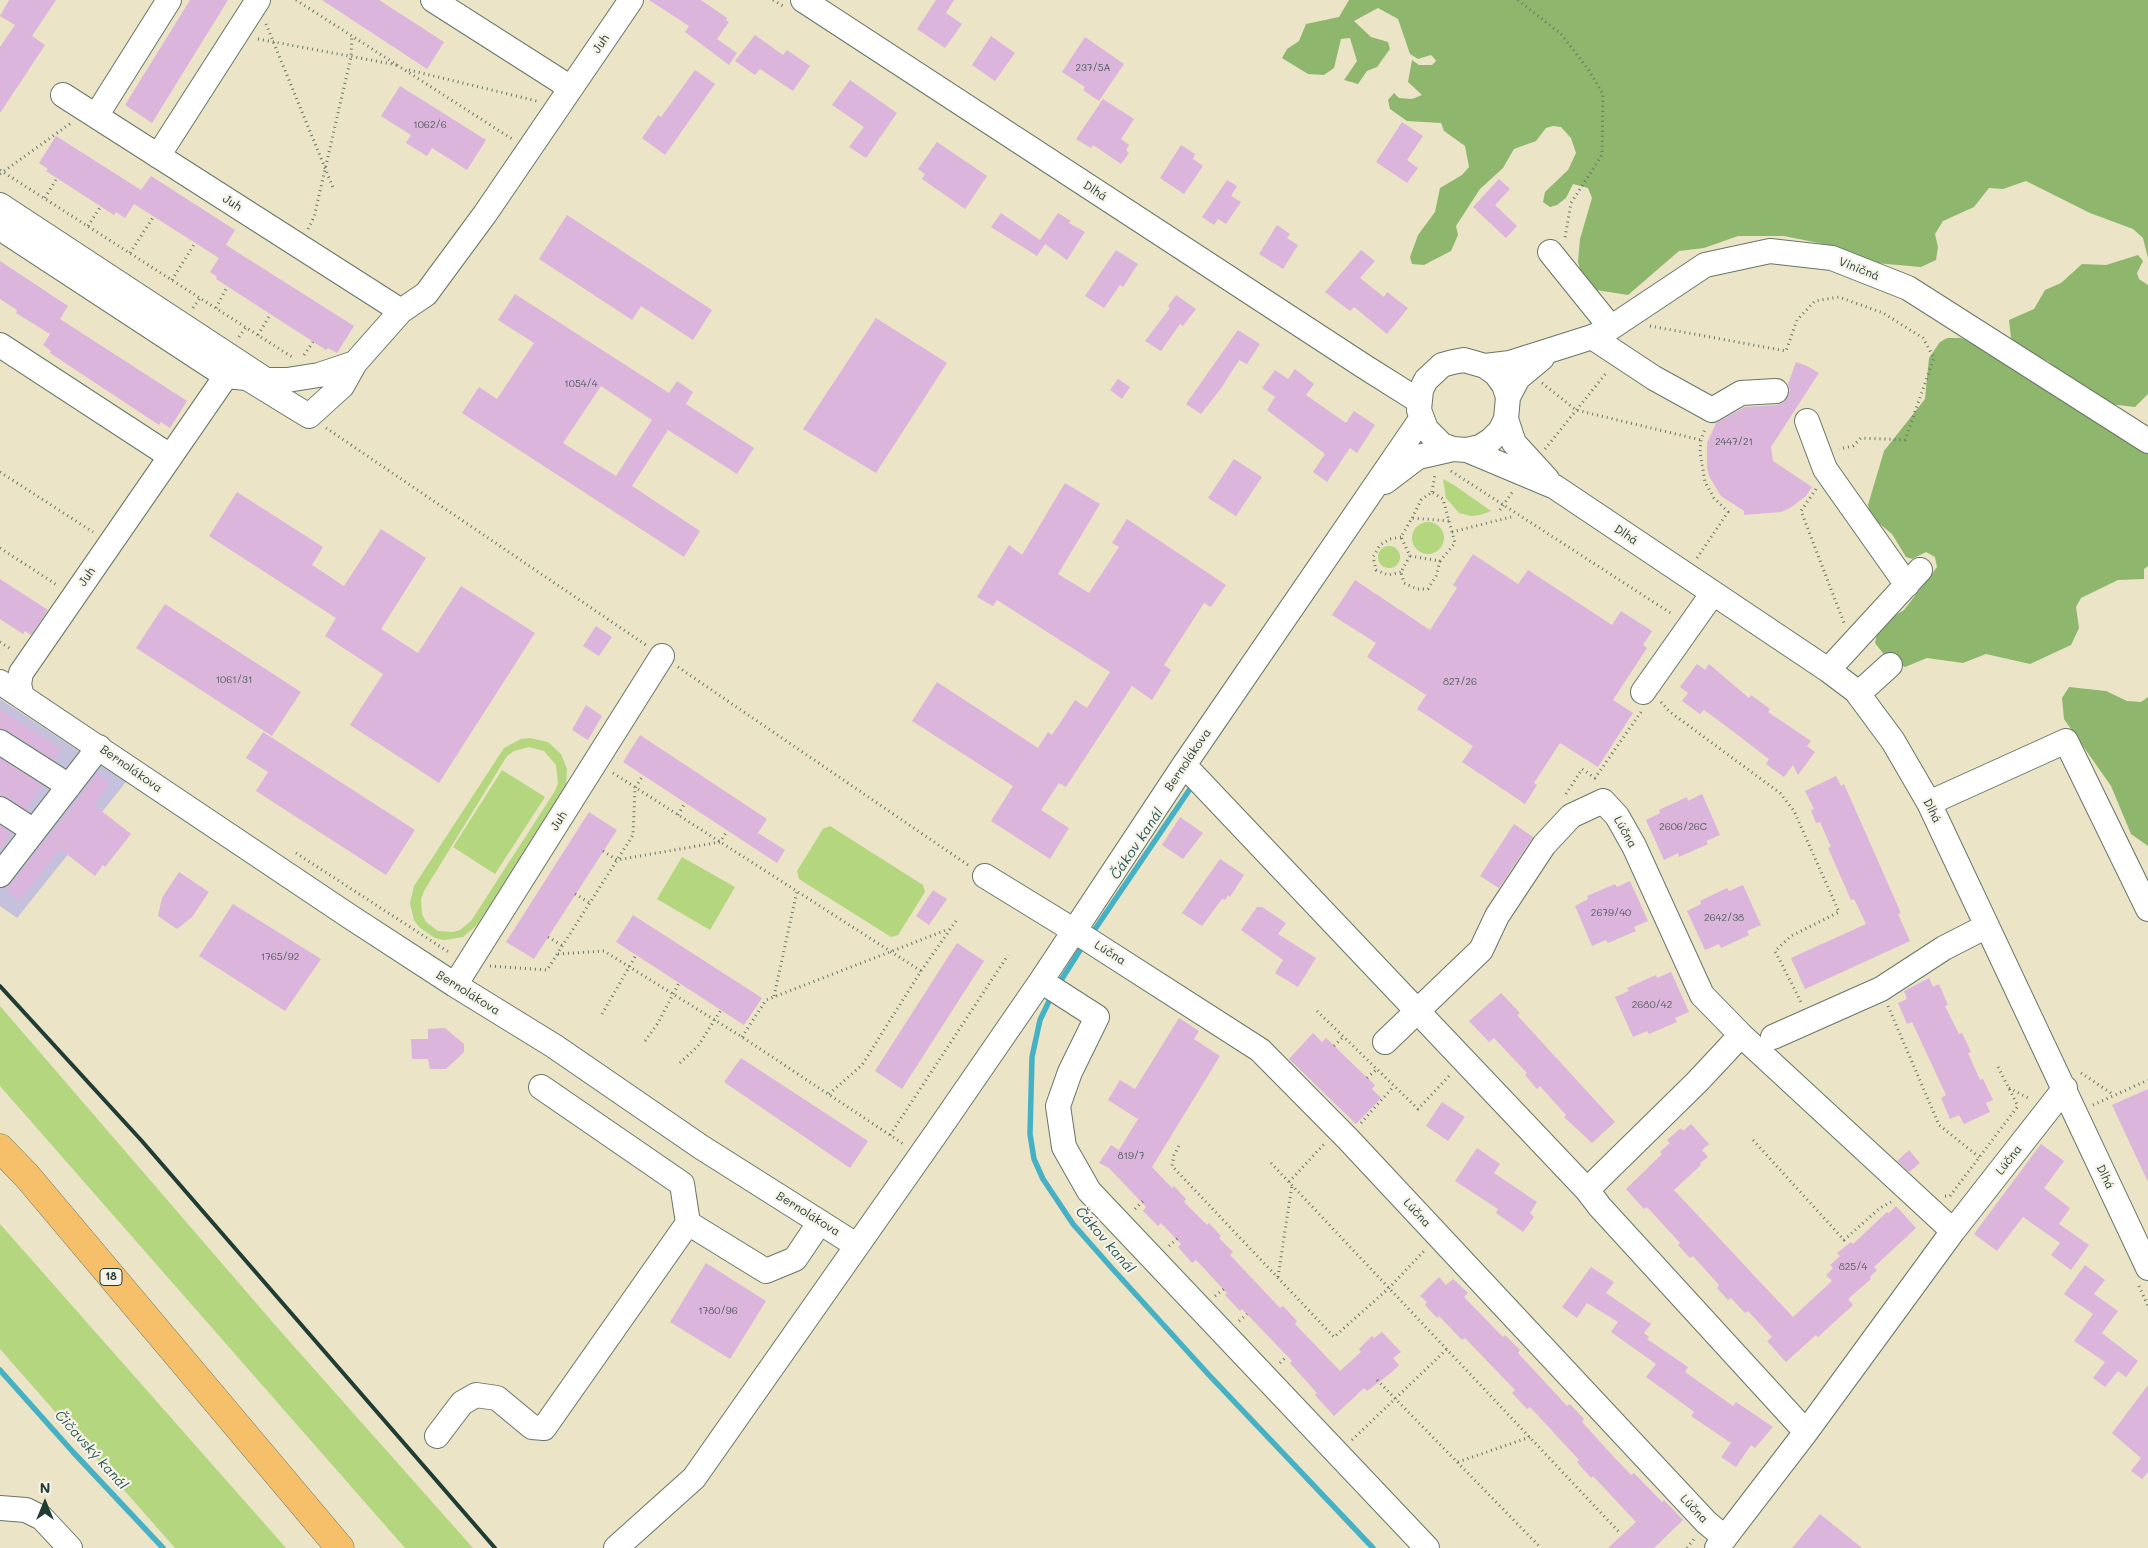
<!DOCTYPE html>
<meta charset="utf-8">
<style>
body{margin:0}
#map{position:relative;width:2148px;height:1548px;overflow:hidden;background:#ebe4c7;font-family:Mali,sans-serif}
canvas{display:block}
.north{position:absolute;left:20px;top:1478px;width:50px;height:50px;-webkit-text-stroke:4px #f7f3e8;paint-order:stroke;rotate:0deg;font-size:14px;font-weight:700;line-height:20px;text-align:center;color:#1f3d34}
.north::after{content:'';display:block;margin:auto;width:18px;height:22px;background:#1f3d34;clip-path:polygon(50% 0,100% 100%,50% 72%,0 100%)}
</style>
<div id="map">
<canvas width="2148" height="1548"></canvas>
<div class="north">N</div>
</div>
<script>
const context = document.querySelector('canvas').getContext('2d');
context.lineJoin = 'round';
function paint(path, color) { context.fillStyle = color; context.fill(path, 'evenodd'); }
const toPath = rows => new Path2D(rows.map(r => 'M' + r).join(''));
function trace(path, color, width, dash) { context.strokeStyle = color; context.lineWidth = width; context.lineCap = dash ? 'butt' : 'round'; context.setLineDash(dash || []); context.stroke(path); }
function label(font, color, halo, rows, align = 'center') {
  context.font = font + ' Mali,sans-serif'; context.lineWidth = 4.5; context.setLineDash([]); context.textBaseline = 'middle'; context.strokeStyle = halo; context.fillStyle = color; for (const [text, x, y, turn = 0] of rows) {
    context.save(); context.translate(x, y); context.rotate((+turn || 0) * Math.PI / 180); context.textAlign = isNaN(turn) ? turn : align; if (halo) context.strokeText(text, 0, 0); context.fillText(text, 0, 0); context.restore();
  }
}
const industrial = toPath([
 [0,699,126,782,17,918,0,906]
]);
const green = toPath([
 [1443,479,1454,485,1491,511,1480,515,1471,516,1459,513,1446,498],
 '1412 538a16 16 0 1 1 32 0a16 16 0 1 1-32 0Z',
 '1378 557a11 11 0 1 1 22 0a11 11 0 1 1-22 0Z',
 [530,738,548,742,561,754,567,769,566,787,562,794,477,925,463,937,444,940,435,938,419,927,414,920,410,903,414,886,504,748,521,739],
 [529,747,544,751,556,765,558,783,555,791,471,921,460,930,453,932,438,931,426,922,422,914,421,899,424,891,507,756,514,751],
 [502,770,545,797,495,874,453,847],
 [830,826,923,885,925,892,898,935,891,937,799,879,797,871,823,829],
 [682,857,735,887,710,930,657,899],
 [0,1006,275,1325,473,1548,405,1548,0,1086],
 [0,1224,286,1548,175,1548,0,1349]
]);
const forest = toPath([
 [1349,0,2148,0,2148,258,2143,238,2133,229,2090,213,2026,181,2003,189,1989,188,1974,207,1943,221,1935,234,1938,247,1936,260,1921,267,1875,263,1838,247,1784,236,1738,236,1704,248,1679,251,1628,295,1596,290,1584,283,1578,262,1580,239,1592,198,1588,188,1573,184,1566,198,1557,205,1550,207,1543,202,1545,192,1568,170,1576,153,1571,138,1561,127,1553,126,1546,128,1536,141,1514,149,1503,168,1480,189,1456,226,1458,235,1451,251,1424,265,1412,264,1410,257,1418,235,1435,212,1440,188,1462,175,1469,167,1465,146,1444,131,1441,123,1407,121,1390,109,1388,100,1394,93,1399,98,1412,99,1422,95,1408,82,1412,60,1419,65,1432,65,1436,61,1434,58,1431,55,1418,59,1410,54,1398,19,1378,8,1354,21,1371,37,1388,42,1390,49,1377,67,1367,71,1358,84,1344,80,1357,61,1350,38,1341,39,1334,68,1324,75,1308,74,1282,58,1287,49,1299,41,1306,24,1339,17],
 [2138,255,2143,261,2137,273,2139,279,2148,285,2148,394,2135,407,2109,404,2148,445,2148,566,2144,569,2144,579,2118,580,2081,598,2076,607,2079,628,2071,645,2030,664,1986,654,1963,663,1927,658,1905,667,1886,657,1875,643,1879,625,1904,610,1937,567,1935,557,1926,552,1912,559,1906,557,1892,534,1871,517,1868,505,1884,451,1925,399,1929,358,1940,342,1947,338,1961,338,2012,362,2072,386,2048,361,2027,352,2011,338,2009,320,2034,309,2045,290,2061,283,2082,264,2106,265],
 [2069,687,2106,691,2127,701,2141,702,2148,697,2148,846,2131,834,2111,786,2064,719,2062,698]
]);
const stream = toPath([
 [1091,935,1192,786],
 [1058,985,1084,944],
 [1052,995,1040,1020,1032,1057,1030,1134,1034,1159,1043,1179,1073,1224,1110,1266,1209,1375,1373,1548],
 [0,1370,73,1452,163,1548]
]);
const building = toPath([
 [9,0,56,0,32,36,45,45,0,113,0,47,15,25,0,16],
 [190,0,228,0,152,123,125,105],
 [322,0,379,0,444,42,427,69],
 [649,0,701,0,727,18,726,20,729,22,717,39,737,53,729,65,685,32,689,26],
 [936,0,954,0,946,13,962,24,945,48,917,29],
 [755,35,783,55,787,50,810,66,793,91,760,69,755,75,735,61],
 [991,36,1015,53,995,81,972,65],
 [1085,37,1124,64,1099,101,1083,90,1085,87,1062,72],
 [695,70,715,84,665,155,642,138,658,115,661,117],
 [850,80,897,113,866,158,849,147,864,127,832,105],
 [400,86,486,140,467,170,432,148,427,156,406,143,411,135,381,116],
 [1103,99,1134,119,1121,139,1129,145,1126,150,1129,153,1121,164,1093,145,1091,148,1076,139],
 [1402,122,1423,136,1407,160,1418,168,1407,183,1376,162],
 [56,136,141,190,151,176,235,230,226,245,354,326,337,353,328,348,326,350,216,279,217,277,210,272,219,258,134,204,125,218,116,212,114,215,46,171,48,169,39,163],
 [937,142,987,176,965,209,922,179,925,174,918,169],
 [1181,145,1195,154,1193,159,1203,166,1184,194,1160,178],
 [1499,179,1510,189,1495,205,1517,226,1506,238,1473,207],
 [1227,180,1237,186,1231,196,1241,202,1226,224,1218,219,1214,225,1202,217],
 [1001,213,1040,240,1058,213,1071,221,1069,223,1085,232,1067,260,1045,244,1037,256,991,227],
 [567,215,712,310,693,340,641,306,632,320,539,259],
 [1277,225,1290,234,1287,238,1298,245,1283,269,1259,254],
 [1116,250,1138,264,1123,287,1120,285,1104,308,1085,296],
 [1361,250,1375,261,1360,278,1384,297,1387,292,1408,308,1387,334,1354,307,1350,311,1325,292],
 [0,261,68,306,60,319,187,401,170,428,161,422,159,425,50,353,51,351,43,345,50,334,16,313,17,310,0,299],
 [515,294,669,393,677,381,693,392,686,404,754,448,737,474,668,430,632,486,700,531,684,557,462,413,479,387,497,399,534,343,498,320],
 [601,386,652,420,616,476,563,443],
 [1176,295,1196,309,1183,326,1180,324,1161,351,1145,341,1170,308,1168,306],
 [876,318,947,363,876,473,803,429],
 [1238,330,1260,344,1247,364,1239,360,1222,387,1201,414,1186,404],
 [1796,362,1807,366,1819,373,1771,447,1773,461,1812,487,1806,496,1790,508,1781,512,1744,515,1744,511,1721,496,1710,478,1707,468,1707,443,1716,423,1745,407,1777,405,1784,402,1788,397,1790,390,1788,384],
 [1295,369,1314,384,1306,395,1346,423,1354,411,1375,425,1357,453,1350,448,1327,482,1313,472,1325,454,1267,410,1275,397,1262,388,1275,370,1288,379],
 [1118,379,1130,387,1122,399,1110,390],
 [1234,459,1262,477,1236,516,1208,498],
 [1065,483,1100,504,1058,574,1089,593,1119,547,1112,543,1127,519,1226,585,1211,607,1204,603,1164,665,1171,670,1152,700,1132,686,1066,787,1059,783,1041,810,1069,828,1050,859,991,821,1013,786,912,721,937,682,1038,748,1048,732,1052,735,1075,700,1087,708,1110,672,997,600,993,606,977,597,1009,545,1022,555],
 [237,492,323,547,312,565,344,586,381,529,426,558,381,629,418,653,461,586,535,633,439,783,350,725,383,674,325,636,336,618,209,536],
 [1473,554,1518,584,1528,570,1612,625,1621,611,1652,631,1643,645,1647,648,1613,700,1633,713,1598,767,1560,743,1534,783,1537,785,1525,804,1462,762,1473,746,1417,709,1426,695,1367,657,1376,643,1332,615,1355,580,1430,630,1457,588,1453,585],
 [0,579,48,610,31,635,25,631,23,634,0,619],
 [165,604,301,692,272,736,136,648],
 [596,626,612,637,599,656,583,646],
 [1697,664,1705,670,1709,664,1749,698,1751,695,1770,709,1768,712,1811,741,1807,746,1815,752,1798,775,1793,765,1784,777,1766,764,1769,759,1722,723,1704,710,1700,714,1682,701,1688,693,1680,687],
 [586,705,602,716,588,740,572,730],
 [0,709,61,749,54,760,7,730,0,728],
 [263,732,415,830,386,875,256,791,268,772,246,758],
 [640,735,767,819,758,833,785,850,777,863,623,762],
 [0,758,42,785,26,810,7,797,0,795],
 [97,773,110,783,94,805,131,834,105,867,103,865,95,876,60,849,20,900,7,890],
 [1836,776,1841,786,1844,784,1885,877,1901,913,1898,914,1910,941,1805,989,1791,958,1866,924,1854,899,1851,900,1828,848,1831,847,1820,822,1816,823,1811,810,1814,809,1805,791],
 [1702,794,1720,835,1706,841,1708,844,1679,857,1678,853,1664,860,1646,820,1660,813,1659,810,1687,797,1688,801],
 [589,812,617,830,534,959,506,942],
 [1180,817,1203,833,1183,859,1162,845],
 [1514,824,1533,837,1499,888,1480,876],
 [0,825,11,832,0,851],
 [1220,859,1244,875,1230,897,1228,895,1225,900,1222,899,1202,926,1182,913],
 [179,872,209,892,192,917,177,929,158,916,162,898],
 [1630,881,1648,921,1634,927,1636,931,1608,943,1606,940,1592,946,1575,906,1588,899,1587,896,1615,884,1617,887],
 [1743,885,1761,925,1747,931,1749,935,1721,948,1719,944,1705,950,1687,911,1701,904,1700,901,1727,888,1729,891],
 [933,890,947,899,929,925,916,916],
 [233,904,321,959,285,1011,199,956],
 [1257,907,1262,907,1286,923,1278,934,1316,958,1298,987,1275,973,1283,960,1241,930],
 [633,915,762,998,744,1025,616,942],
 [957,943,984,961,902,1089,875,1071],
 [1671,972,1689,1012,1675,1018,1677,1022,1649,1034,1647,1031,1633,1037,1615,997,1629,991,1627,988,1656,975,1657,978],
 [1929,978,1933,987,1939,984,1948,1005,1945,1006,1959,1034,1962,1033,1971,1052,1968,1053,1980,1080,1983,1079,1993,1100,1986,1103,1990,1112,1964,1124,1959,1115,1950,1119,1941,1098,1946,1095,1912,1022,1907,1024,1898,1003,1907,999,1904,991],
 [1501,993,1520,1013,1517,1015,1615,1122,1592,1143,1564,1117,1566,1115,1540,1086,1537,1089,1525,1075,1527,1073,1494,1038,1489,1042,1469,1021],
 [1179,1018,1199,1031,1194,1039,1220,1056,1152,1167,1172,1188,1174,1186,1186,1199,1184,1202,1207,1225,1209,1223,1221,1236,1219,1238,1233,1252,1230,1255,1280,1308,1283,1306,1297,1321,1295,1324,1340,1371,1361,1352,1359,1349,1372,1336,1374,1338,1382,1332,1401,1352,1393,1358,1399,1365,1392,1372,1367,1391,1364,1388,1334,1416,1315,1395,1317,1393,1290,1363,1292,1361,1242,1309,1240,1311,1225,1295,1227,1293,1196,1260,1192,1263,1178,1247,1181,1244,1161,1223,1158,1226,1143,1211,1146,1207,1109,1168,1099,1163,1111,1145,1119,1150,1138,1119,1108,1100,1120,1080,1135,1089],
 [445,1028,464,1044,464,1052,459,1057,446,1069,430,1069,428,1059,412,1059,411,1039,428,1039,428,1029],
 [1313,1033,1322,1042,1326,1038,1358,1069,1375,1085,1372,1089,1381,1098,1356,1124,1289,1059],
 [741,1058,868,1141,850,1168,724,1082],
 [2148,1089,2148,1182,2112,1105],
 [1442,1102,1465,1117,1448,1141,1426,1126],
 [1691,1124,1709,1144,1702,1150,1708,1157,1700,1163,1701,1165,1674,1190,1793,1317,1832,1281,1826,1275,1833,1268,1830,1265,1840,1256,1837,1253,1851,1242,1853,1244,1887,1212,1889,1213,1896,1206,1916,1228,1874,1267,1877,1270,1870,1277,1871,1279,1848,1299,1853,1305,1818,1337,1816,1335,1786,1362,1767,1341,1772,1337,1748,1311,1745,1313,1731,1298,1728,1300,1717,1288,1719,1285,1693,1256,1690,1258,1678,1245,1680,1243,1647,1207,1644,1209,1626,1189,1662,1154,1660,1152,1670,1143,1667,1140,1681,1128,1683,1131],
 [2041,1144,2064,1161,2044,1188,2070,1208,2059,1224,2089,1245,2071,1270,2051,1255,2060,1243,2023,1217,1997,1251,1974,1234],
 [1477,1148,1500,1164,1494,1173,1537,1202,1530,1213,1534,1217,1523,1232,1496,1213,1498,1209,1455,1181],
 [1909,1150,1920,1163,1909,1172,1897,1161],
 [706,1263,766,1301,730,1359,670,1322],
 [2085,1265,2105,1280,2094,1294,2118,1311,2102,1333,2138,1361,2126,1377,2118,1371,2105,1387,2093,1378,2105,1362,2074,1341,2093,1314,2064,1294],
 [1591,1267,1614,1282,1606,1293,1651,1324,1644,1333,1649,1337,1647,1339,1688,1367,1685,1372,1733,1406,1736,1402,1773,1427,1755,1448,1751,1445,1736,1467,1721,1457,1731,1443,1691,1416,1694,1412,1689,1408,1646,1377,1656,1364,1611,1332,1618,1322,1587,1303,1577,1318,1562,1307],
 [1439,1277,1446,1285,1453,1279,1468,1293,1464,1297,1503,1337,1505,1335,1520,1350,1518,1353,1567,1406,1570,1404,1584,1419,1582,1422,1613,1456,1631,1475,1634,1473,1662,1502,1664,1500,1683,1520,1654,1548,1608,1548,1636,1522,1593,1476,1591,1478,1577,1462,1579,1460,1530,1407,1527,1409,1512,1393,1515,1390,1465,1338,1462,1340,1439,1316,1437,1318,1425,1305,1427,1302,1420,1296],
 [2148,1385,2148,1472,2142,1479,2131,1471,2141,1458,2112,1433],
 [1820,1514,1862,1548,1792,1548]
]);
const path = toPath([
 [296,0,512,139],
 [773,0,783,6],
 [1518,0,1561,34,1588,69,1603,94,1602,155,1571,203,1565,238],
 [266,24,334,190],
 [258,39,397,65],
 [409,70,537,101],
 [0,170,292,357],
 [0,174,71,123],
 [45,198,57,178],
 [88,226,101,206],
 [308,229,314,217,351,57,352,35],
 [130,253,154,216],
 [172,280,195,243],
 [193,308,200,298],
 [216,308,227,287],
 [1650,326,1786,351,1797,320,1815,301,1839,297,1883,313,1923,338,1934,358,1905,440,1861,438,1853,446,1839,449],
 [258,335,270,315],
 [239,337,246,327],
 [304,355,313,342],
 [1542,383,1576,410,1701,440],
 [326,428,646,645],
 [1545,449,1607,372],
 [1451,471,1672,614],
 [0,472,93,532],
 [1816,489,1801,511,1844,623],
 [1432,492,1435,474],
 [1500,510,1513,491],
 [1412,518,1421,500,1432,492,1443,499,1455,543,1440,561,1410,556,1401,537,1412,518,1449,521],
 [1452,532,1511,517],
 [1401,537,1390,539,1380,545,1373,557,1376,570,1388,575,1401,572],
 [0,548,57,585],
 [1410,556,1401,572,1404,583,1417,589,1428,589,1436,576,1440,561],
 [1697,558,1728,512,1714,498,1705,482,1700,452,1701,440,1705,429],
 [0,642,12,650],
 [678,667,968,865],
 [1661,702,1670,712,1780,793,1794,811,1839,912,1791,936,1775,951,1801,1002],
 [613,773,921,971],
 [1566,794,1582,769,1595,778,1641,712],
 [678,815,685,803],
 [603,851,617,860,720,842,727,831],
 [296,853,450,953],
 [575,894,590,903],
 [548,937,563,946],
 [558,954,604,951,742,1037,905,1145],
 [490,966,547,970,633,835,635,788,643,775],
 [774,996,797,891],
 [1888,1006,1939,1125,1979,1157],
 [1317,1011,1418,1109,1450,1075],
 [602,1014,636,955],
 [742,1037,766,1000,949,929],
 [645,1041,658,1023,679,983],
 [1334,1046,1344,1036],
 [680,1063,698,1046,721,1010],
 [1998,1067,2018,1106],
 [2081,1073,2114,1095],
 [1367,1078,1377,1069],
 [2009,1088,2030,1099],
 [829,1094,862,1065,921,971,956,921],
 [2093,1105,2148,1080],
 [1361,1123,1394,1086],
 [890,1135,1008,955],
 [1753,1140,1844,1240,1880,1208,1891,1202],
 [1179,1146,1174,1155,1172,1166,1334,1337,1389,1288,1424,1251],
 [1271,1163,1619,1532],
 [1289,1182,1324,1144],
 [1945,1196,1950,1196,2018,1106],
 [1135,1209,1143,1201],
 [1169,1246,1178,1238],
 [1278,1277,1292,1185],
 [2139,1286,2148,1306],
 [1215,1296,1224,1289],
 [1239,1321,1247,1314],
 [1280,1363,1287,1356],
 [1377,1380,1541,1548],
 [1352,1440,1447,1349],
 [1458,1462,1530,1437],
 [1687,1548,1694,1539]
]);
const minor = toPath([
 [433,0,571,88],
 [803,0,1365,367,1419,401],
 [63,95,401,311],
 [96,116,169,0],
 [158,156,258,0],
 [0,205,263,378],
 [0,228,226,376,266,380,287,380,319,375,355,363],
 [1550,252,1604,319,1609,329],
 [1592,337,1654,378,1712,410,1741,393,1776,391],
 [0,345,170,456],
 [1485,366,1510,363,1592,337,1609,329,1705,265,1770,251,1832,258,1908,288,2148,441],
 [247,378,309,416,342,386,355,363,401,311,426,294,485,214,631,0],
 [1508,397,1504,385,1496,374,1485,366,1464,360,1453,362,1442,365,1426,380,1421,390,1419,410,1426,429,1442,445,1453,449,1467,450,1480,447,1491,440,1500,431,1506,419,1508,397,1518,378,1542,358],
 [1506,419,1514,443,1547,479],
 [1807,421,1825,469,1907,585],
 [1467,450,1555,487,1828,670,1856,691,1893,741,1929,803,2148,1268],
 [1385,482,1418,457,1453,449],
 [1828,670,1920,570],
 [0,682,349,916,455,985,554,1046,701,1147,856,1245],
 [1643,692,1713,593],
 [1858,694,1890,665],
 [22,697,19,684,21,673,226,376],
 [0,742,69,786],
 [1184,765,1587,1190,1600,1207,1806,1432],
 [1929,803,2066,741,2148,909],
 [0,809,34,831],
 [0,875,99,747],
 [985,876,1073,930,1260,1050,1348,1139,1706,1522,1725,1538],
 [1041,981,1097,1017,1070,1072,1058,1106,1064,1147,1089,1191,1427,1548],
 [455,985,662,656],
 [1773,1037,1881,989,1944,948,1987,926],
 [1385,1042,1481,950,1497,916,1544,845,1571,816,1603,801,1617,816,1634,846,1702,995,1741,1035,1953,1231],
 [541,1087,682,1184,688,1223,766,1271,795,1259,820,1222],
 [1587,1190,1697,1082,1741,1035],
 [437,1436,462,1403,476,1395,497,1398,532,1427,544,1428,688,1223],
 [0,1508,26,1510,42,1518,70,1548],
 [616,1548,694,1478,937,1132,1041,981,1184,765,1421,419],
 [1717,1548,1806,1432,1953,1231,2065,1088]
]);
const major = toPath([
 [0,1148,27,1176,340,1548]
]);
const rail = toPath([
 [0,986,141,1140,495,1548]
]);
const numberNames = [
 ["237/5A",1093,68],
 ["1062/6",430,125],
 ["1054/4",581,384],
 ["2447/21",1734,442],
 ["1061/31",234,680],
 ["827/26",1460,682],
 ["2606/26C",1683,827],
 ["2679/40",1611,913],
 ["2642/38",1724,918],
 ["1765/92",280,957],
 ["2680/42",1652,1005],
 ["819/7",1131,1156],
 ["825/4",1853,1267],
 ["1780/96",718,1311]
];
const shields = [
 [111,1277,22]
];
const shieldNames = [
 ["18",111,1277]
];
const streetNames = [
 ["Juh",601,44,-56],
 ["Dlhá",1095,191,33],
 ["Juh",232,203,33],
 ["Viničná",1859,269,22],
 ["Dlhá",1626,535,34],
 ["Juh",87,577,-56],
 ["Bernolákova",1188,760,-56],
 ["Bernolákova",131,769,35],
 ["Dlhá",1932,811,63],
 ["Juh",559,821,-58],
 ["Lúčna",1625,832,61],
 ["Lúčna",1110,953,32],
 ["Bernolákova",468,993,32],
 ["Lúčna",2009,1160,-52],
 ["Dlhá",2105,1177,65],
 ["Lúčna",1417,1213,47],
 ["Bernolákova",808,1214,32],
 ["Lúčna",1694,1509,46]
];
const waterNames = [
 ["Čákov kanál",1137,844,-56],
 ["Čákov kanál",1105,1240,49],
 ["Čičavský kanál",91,1450,48]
];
paint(industrial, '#c5c0db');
paint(green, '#b3d67e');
paint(forest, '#8eb76d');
trace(stream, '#46b1c5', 5.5);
paint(building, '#dbb5dc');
trace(minor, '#667767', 26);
trace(major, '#667767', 29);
trace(path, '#667767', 3, [1, 4]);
trace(minor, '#fff', 24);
trace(major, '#f6c06b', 28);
trace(rail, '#1f3d34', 4);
label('10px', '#4e5b5e', null, numberNames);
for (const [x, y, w] of shields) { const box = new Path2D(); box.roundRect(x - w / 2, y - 8.5, w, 17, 4); context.fillStyle = '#f7f3e8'; context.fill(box); trace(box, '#1f3d34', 1); }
label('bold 11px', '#1f3d34', null, shieldNames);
label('12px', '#1f3d34', '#f7f3e8', streetNames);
label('italic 14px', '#295a58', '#f7f3e8', waterNames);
</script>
